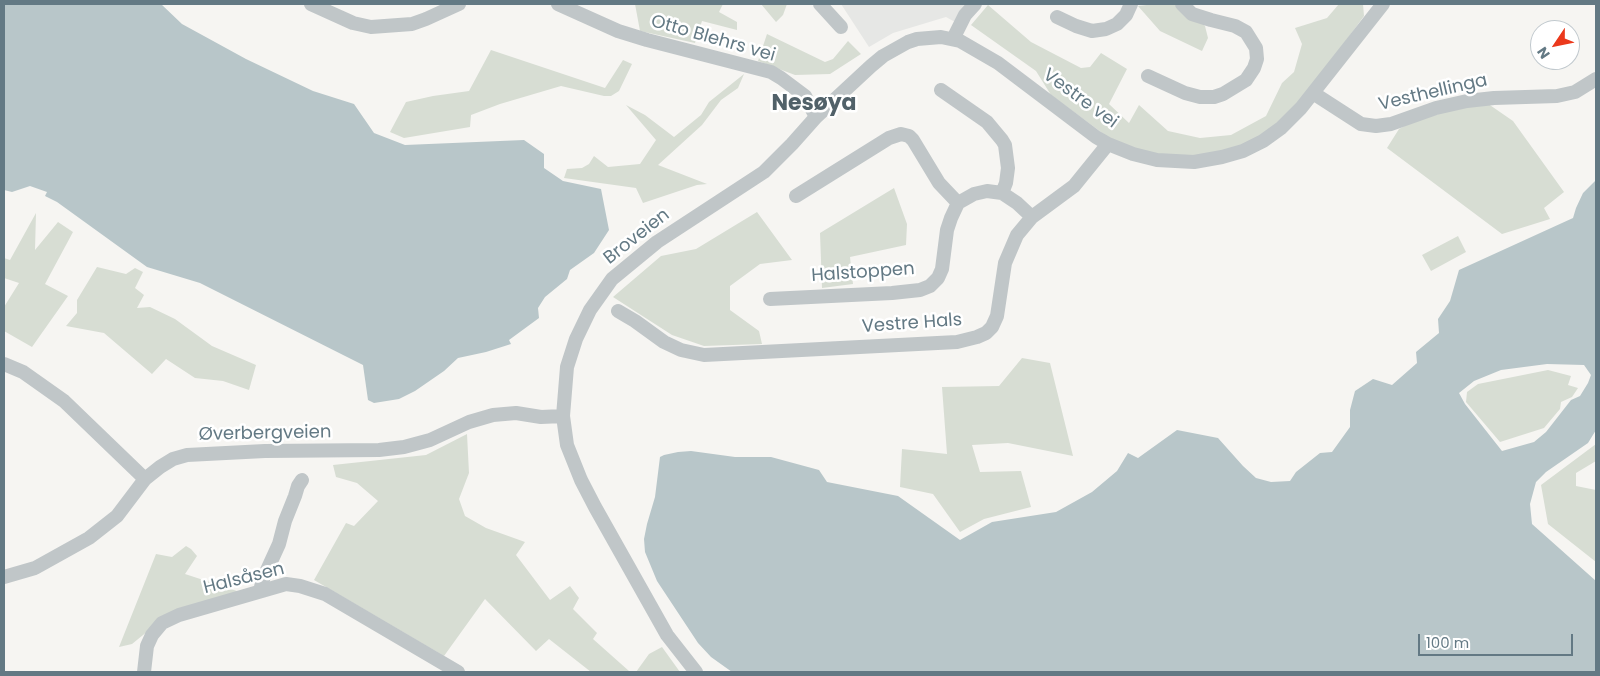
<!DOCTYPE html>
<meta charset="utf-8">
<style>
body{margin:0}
#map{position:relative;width:1600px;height:676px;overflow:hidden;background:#f6f5f2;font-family:Poppins,sans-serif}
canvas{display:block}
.frame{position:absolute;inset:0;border:5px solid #637984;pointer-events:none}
.north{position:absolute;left:1530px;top:20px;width:50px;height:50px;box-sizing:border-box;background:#fff;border:1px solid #c1c9ce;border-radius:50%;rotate:236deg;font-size:14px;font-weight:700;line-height:20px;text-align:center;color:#637984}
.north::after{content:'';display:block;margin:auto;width:18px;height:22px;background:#eb391c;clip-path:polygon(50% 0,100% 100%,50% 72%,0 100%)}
.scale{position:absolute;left:1418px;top:634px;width:155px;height:22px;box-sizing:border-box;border:2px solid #637984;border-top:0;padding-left:6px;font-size:15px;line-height:18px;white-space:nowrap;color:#637984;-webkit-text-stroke:4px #fff;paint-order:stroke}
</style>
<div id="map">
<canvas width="1600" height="676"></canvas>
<div class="frame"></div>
<div class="north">N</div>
<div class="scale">100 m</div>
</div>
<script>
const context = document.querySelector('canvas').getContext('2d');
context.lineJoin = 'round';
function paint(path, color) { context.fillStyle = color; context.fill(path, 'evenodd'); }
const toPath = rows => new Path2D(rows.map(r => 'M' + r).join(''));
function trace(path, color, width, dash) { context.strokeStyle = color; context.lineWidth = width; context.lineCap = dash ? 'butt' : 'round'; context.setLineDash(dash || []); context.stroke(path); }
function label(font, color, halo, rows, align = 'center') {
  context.font = font + ' Poppins,sans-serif'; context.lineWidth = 5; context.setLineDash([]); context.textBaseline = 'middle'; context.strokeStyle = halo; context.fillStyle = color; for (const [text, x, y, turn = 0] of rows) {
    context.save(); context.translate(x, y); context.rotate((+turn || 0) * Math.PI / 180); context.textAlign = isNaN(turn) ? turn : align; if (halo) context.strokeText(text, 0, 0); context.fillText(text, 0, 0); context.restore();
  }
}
const built = toPath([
 [841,4,969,4,955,22,946,17,936,20,893,33,869,47]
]);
const green = toPath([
 [635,4,723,4,719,12,737,22,737,30,702,21,695,43,640,31],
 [761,4,787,4,783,15,776,22],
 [1155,4,1176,4,1198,18,1205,26,1208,38,1202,51,1160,31,1138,6],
 [1339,4,1363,4,1364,16,1310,90,1288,114,1252,143,1194,158,1163,156,1133,149,1109,138,1051,95,1036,71,971,25,988,5,1031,42,1081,68,1090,67,1101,53,1127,69,1109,104,1129,123,1139,105,1168,131,1200,138,1231,135,1266,116,1282,83,1294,72,1302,44,1295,28,1327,18],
 [767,34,825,62,833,59,848,41,861,54,830,74,795,75,758,61],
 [491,50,605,88,623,60,632,64,619,91,611,96,604,96,561,86,500,104,471,115,470,127,404,138,390,132,406,102,433,96,469,91],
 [744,74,738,88,721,100,702,125,658,165,707,184,697,185,643,203,636,188,564,178,567,169,582,168,589,164,594,156,608,167,640,164,656,140,626,105,645,115,674,137,701,115,709,102],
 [1484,101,1513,121,1564,192,1544,208,1550,219,1502,234,1387,148,1399,129,1414,121],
 [894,188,907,224,906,245,850,257,853,284,822,288,820,233],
 [757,212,792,260,760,264,730,286,730,310,759,331,762,344,704,346,672,335,613,297,661,256,696,249],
 [36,213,35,250,58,222,73,232,45,284,68,296,32,347,4,331,4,307,19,283,4,278,4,258,10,260],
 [1458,236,1466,252,1431,271,1422,255],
 [97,267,126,274,135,268,143,272,135,288,144,295,137,308,150,307,175,319,212,346,256,365,249,390,223,381,195,378,166,359,152,374,104,333,66,326,77,313,77,300],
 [1022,358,1050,363,1073,456,1008,443,972,445,980,472,1021,471,1031,507,984,519,960,532,933,494,900,487,902,449,947,454,942,387,999,386],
 [1548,370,1571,376,1568,385,1578,388,1572,397,1561,402,1560,409,1544,428,1500,442,1466,402,1467,392,1478,384],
 [467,434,469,473,459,499,465,516,486,528,525,542,516,555,550,600,570,586,579,598,573,609,597,633,593,639,629,671,628,672,591,672,549,639,536,651,485,599,444,656,314,580,346,523,354,526,378,501,357,483,336,477,333,465,426,455],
 [1596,444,1596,461,1576,473,1576,486,1596,490,1596,562,1548,524,1541,485],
 [186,546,191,549,197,556,185,574,240,592,159,622,132,644,119,647,156,554,172,557],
 [662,647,680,672,636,672,649,654]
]);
const water = toPath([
 [4,4,161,4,182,24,246,59,313,91,354,104,374,133,405,145,524,140,544,154,544,168,563,181,601,189,609,230,594,253,570,270,567,279,545,297,538,308,539,318,509,340,511,344,486,352,458,358,444,371,415,391,399,399,374,403,368,400,363,365,200,283,147,267,57,202,45,196,47,192,30,186,12,192,4,190],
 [1596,180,1596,430,1588,443,1546,472,1536,482,1530,504,1532,524,1596,581,1596,672,732,672,711,657,698,643,657,581,645,552,644,539,647,524,655,497,660,457,664,455,678,452,691,451,735,457,771,457,819,470,827,482,898,496,960,540,992,522,1056,512,1092,492,1117,471,1128,453,1138,458,1177,430,1218,438,1243,466,1256,478,1271,482,1290,481,1296,472,1320,453,1332,452,1350,427,1350,410,1355,391,1373,379,1392,385,1417,363,1416,352,1439,333,1438,319,1450,301,1459,270,1573,218,1576,208,1583,193],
 [1547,364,1584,365,1591,375,1588,383,1580,396,1571,400,1546,432,1534,442,1502,451,1465,404,1459,393,1474,381,1501,370]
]);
const minor = toPath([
 [311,4,353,23,371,27,412,24,426,19,459,4],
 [558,4,618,31,647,40,771,72,781,78,805,96,816,117],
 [820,4,841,27],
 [1057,17,1076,26,1092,31,1106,29,1117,24,1126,15,1131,4],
 [953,39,965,15,975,4],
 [1148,76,1185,93,1200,97,1214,97,1223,94,1246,80,1254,68,1257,59,1256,48,1246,32,1235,26,1211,20,1192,14,1182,4],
 [941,90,987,122,1002,140,1005,145,1008,168,1006,183,1002,193],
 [1313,93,1361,124,1376,126,1391,124,1436,108,1467,101,1494,98,1557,96,1575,92,1596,79],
 [796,196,889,138,901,134,909,136,913,140,939,183,958,203],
 [770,299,892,293,920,290,930,286,938,278,942,269,947,230,951,218,958,203,974,194,987,191,1002,193,1017,203,1032,217],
 [618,311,635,321,664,342,681,350,704,355,957,342,977,337,986,333,992,327,997,316,1005,263,1017,235,1032,217,1074,186,1108,144],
 [4,364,23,372,64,401,145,479],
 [4,577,35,568,89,538,117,516,145,479,160,467,173,459,187,455,265,451,379,450,404,447,430,440,469,422,493,415,516,413,541,417,563,416],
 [260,591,263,579,279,544,285,521,295,496,298,486,302,480],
 [144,672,147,646,152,635,162,623,179,615,286,584,300,586,325,594,458,672],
 [696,672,667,635,595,507,581,480,567,445,563,416,567,367,576,339,590,310,612,279,657,242,764,172,792,144,816,117,871,66,883,56,908,42,917,39,941,37,960,41,998,63,1096,137,1108,144,1133,154,1157,160,1194,162,1222,157,1243,151,1263,141,1281,128,1301,108,1383,4]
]);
const streetNames = [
 ["Otto Blehrs vei",713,39,16],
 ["Vesthellinga",1433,93,-13],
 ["Vestre vei",1080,99,36],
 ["Broveien",637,237,-38],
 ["Halstoppen",863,273,-4],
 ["Vestre Hals",912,324,-4],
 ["Øverbergveien",265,434,-1],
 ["Halsåsen",244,579,-14]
];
const districtNames = [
 ["Nesøya",814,104]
];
paint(built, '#e6e7e5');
paint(green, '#d7ddd3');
paint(water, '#b8c6c9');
trace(minor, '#c0c6c8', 14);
label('18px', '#637984', '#fff', streetNames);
label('bold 22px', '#516169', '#fff', districtNames);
</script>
